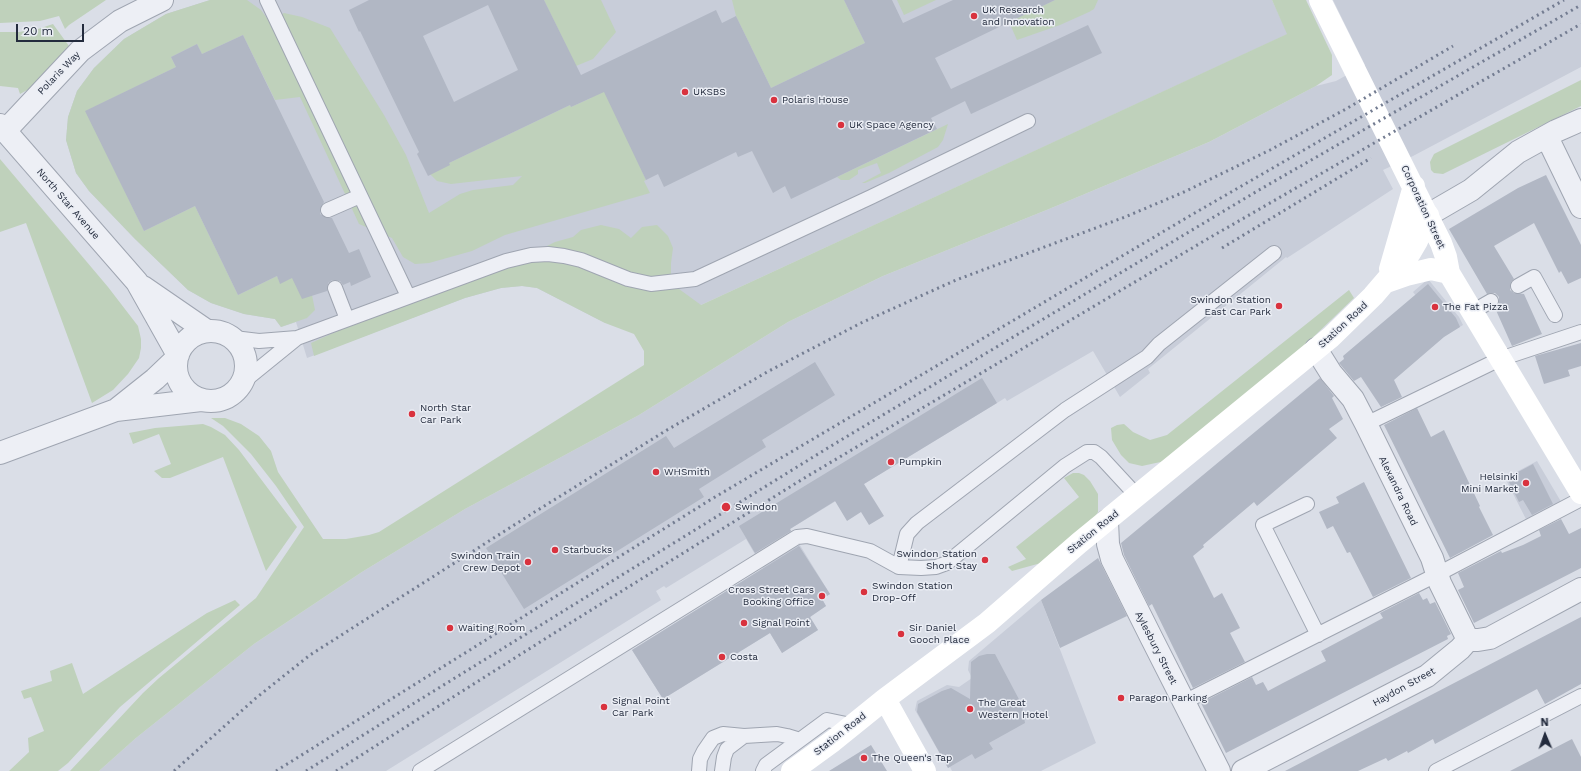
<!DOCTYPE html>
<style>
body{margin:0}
#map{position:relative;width:1581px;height:771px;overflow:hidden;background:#dadee7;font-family:"Work Sans",sans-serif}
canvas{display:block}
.north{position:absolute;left:1525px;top:715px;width:40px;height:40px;-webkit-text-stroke:3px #eaedf4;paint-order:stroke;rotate:358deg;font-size:11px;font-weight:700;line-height:16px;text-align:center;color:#232b3d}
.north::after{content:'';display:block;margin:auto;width:14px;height:18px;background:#232b3d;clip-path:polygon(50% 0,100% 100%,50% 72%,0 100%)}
.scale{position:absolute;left:16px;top:24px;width:68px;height:18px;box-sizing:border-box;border:2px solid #232b3d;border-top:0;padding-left:5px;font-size:12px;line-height:14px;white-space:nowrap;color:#232b3d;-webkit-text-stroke:3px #eaedf4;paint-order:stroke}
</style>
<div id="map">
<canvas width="1581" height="771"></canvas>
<div class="north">N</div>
<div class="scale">20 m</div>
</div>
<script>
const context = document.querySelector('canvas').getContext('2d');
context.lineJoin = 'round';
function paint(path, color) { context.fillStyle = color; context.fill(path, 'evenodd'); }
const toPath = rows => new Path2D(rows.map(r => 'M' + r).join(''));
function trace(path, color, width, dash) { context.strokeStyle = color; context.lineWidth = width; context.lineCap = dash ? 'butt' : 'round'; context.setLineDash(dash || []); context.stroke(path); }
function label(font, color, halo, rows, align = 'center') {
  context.font = font + ' "Work Sans",sans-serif'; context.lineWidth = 3; context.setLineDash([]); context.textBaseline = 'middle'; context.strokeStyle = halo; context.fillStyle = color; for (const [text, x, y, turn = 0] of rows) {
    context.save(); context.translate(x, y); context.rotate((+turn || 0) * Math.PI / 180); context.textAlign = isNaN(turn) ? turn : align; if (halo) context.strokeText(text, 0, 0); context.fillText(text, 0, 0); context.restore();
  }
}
const built = toPath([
 [210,0,1272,0,1288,34,701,305,605,323,537,288,522,286,501,288,465,298,307,358,296,322,281,327,275,319,244,314,211,303,188,290,135,239,89,191,76,173,66,140,68,117,77,91,94,68,124,39,166,14],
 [1333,0,1581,0,1581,67,1413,156,1383,170,1393,189,1287,258,1286,257,1148,369,1150,373,1120,397,1093,351,1007,401,1005,398,997,403,790,529,830,594,822,599,826,606,810,617,818,630,782,653,770,633,663,699,632,650,763,568,746,539,666,588,664,586,656,591,661,600,386,771,99,771,136,738,254,644,362,572,465,509,639,415,788,322,883,276,1049,209,1209,142,1316,86,1336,81,1365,65],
 [1428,279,1459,317,1463,325,1446,335,1413,292],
 [1537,461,1563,505,1528,523,1505,478],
 [1041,600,1096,743,1041,771,952,771,950,767,948,768,915,710,917,701,947,685,959,687,972,678,968,670,969,661]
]);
const green = toPath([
 [0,0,106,0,69,25,65,29,59,16,40,21,0,23],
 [210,0,247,0,261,10,269,21,284,13,302,17,330,28,384,115,406,155,429,213,460,194,473,190,513,185,522,176,451,184,437,181,430,174,449,163,570,105,571,107,591,98,600,77,646,180,644,181,650,193,505,235,472,251,429,263,415,264,403,257,392,238,359,224,300,97,275,100,243,35,202,54,197,44,171,57,176,67,86,111,144,231,195,206,238,295,277,276,280,283,300,274,312,295,315,310,307,318,281,327,275,319,244,314,211,303,188,290,135,239,89,191,76,173,66,140,68,117,77,91,94,68,124,39,166,14],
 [544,0,601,0,616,32,593,59,576,66],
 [732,0,844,0,865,43,771,88,736,16],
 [897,0,936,0,904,15],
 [1055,0,1098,0,1094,9,1089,12,1060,25,1017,40,1009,22],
 [1272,0,1306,0,1332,55,1332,75,1316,86,1209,142,1049,209,883,276,788,322,639,415,465,509,362,572,254,644,136,738,99,771,70,771,143,693,159,678,256,598,304,527,276,486,251,454,223,426,211,418,225,418,241,424,259,436,271,451,278,472,323,539,346,539,369,535,379,532,644,365,644,351,634,334,605,323,537,288,522,286,501,288,465,298,314,356,311,343,366,318,519,260,555,242,573,237,581,230,601,225,619,229,631,238,642,227,657,225,668,236,673,248,671,263,671,275,679,289,701,305,1287,34],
 [53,24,69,46,33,87,20,94,18,88,0,86,0,32,19,32,38,29],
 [1581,80,1581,106,1443,174,1434,173,1431,170,1430,162,1434,154],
 [948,124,943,140,938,147,889,173,865,183,862,183,881,173,877,163,858,170,858,174,849,180,841,180,837,177],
 [0,159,108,287,138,326,141,339,141,348,139,358,128,374,113,390,92,403,26,223,0,232],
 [1349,290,1354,298,1280,369,1165,461,1142,466,1129,463,1121,455,1112,440,1111,428,1117,425,1124,424,1133,432,1150,440,1167,435],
 [203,424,211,427,225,435,239,450,297,527,266,571,223,457,170,478,162,478,154,471,171,464,159,434,133,444,129,433,155,428],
 [1073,473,1079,473,1084,475,1090,481,1098,494,1098,512,1094,519,1041,563,1012,571,1008,567,1026,559,1016,547,1079,497,1064,478],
 [235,600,240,605,120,707,68,763,58,771,9,771,29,752,28,738,44,731,31,697,24,699,21,691,52,681,50,671,72,663,83,694,207,613]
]);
const building = toPath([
 [369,0,544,0,581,75,716,10,722,23,736,16,771,88,865,43,844,0,892,0,903,23,953,0,1055,0,935,58,951,89,1088,25,1102,53,971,114,965,101,931,118,937,129,791,199,785,186,773,193,752,151,738,157,736,152,664,187,658,174,646,180,604,92,571,107,570,105,449,163,450,165,428,176,417,154,419,152,360,31,359,32,349,10],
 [488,5,518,70,454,102,423,36],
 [243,35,324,202,320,209,320,214,327,218,332,218,349,253,359,249,371,277,351,286,350,282,343,285,340,281,332,280,328,283,327,291,302,299,292,278,280,284,277,276,238,295,195,206,144,231,85,111,176,67,171,57,197,44,202,54],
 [1546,175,1581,245,1581,278,1568,284,1561,271,1559,273,1534,223,1494,246,1514,279,1511,282,1510,290,1514,293,1524,294,1542,334,1512,346,1495,308,1499,305,1499,297,1495,293,1487,294,1449,229,1518,188],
 [1428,284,1456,318,1460,327,1444,337,1394,380,1402,397,1381,407,1361,377,1354,381,1339,363,1344,359,1343,356],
 [1581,343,1581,366,1568,370,1570,376,1544,384,1535,356],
 [815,362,835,395,762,440,766,447,699,489,704,497,524,609,486,548,666,436,674,448],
 [982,378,997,403,864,484,884,516,869,525,861,512,847,521,835,501,790,529,791,531,755,553,739,526],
 [1320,378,1334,396,1332,398,1343,419,1329,429,1337,438,1257,506,1254,502,1203,545,1204,547,1193,556,1214,598,1222,593,1240,628,1230,633,1245,662,1193,688,1152,604,1149,606,1124,555,1121,543],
 [1417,408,1431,437,1444,430,1480,506,1479,507,1493,535,1450,558,1384,425],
 [1533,464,1553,504,1532,515,1523,500,1519,502,1507,478],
 [1364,482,1411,578,1373,597,1350,552,1347,553,1333,526,1327,529,1319,512,1339,503,1336,497],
 [1561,519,1569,534,1581,528,1581,568,1474,623,1458,590,1464,587,1458,573,1501,551,1502,553,1523,545,1541,536,1539,530],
 [799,546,830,594,822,599,826,606,810,617,818,630,782,653,770,633,663,699,632,650],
 [1098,558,1127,616,1060,648,1041,600],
 [1419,593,1423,600,1427,598,1430,604,1435,602,1451,634,1447,636,1448,639,1226,753,1201,703,1252,677,1256,685,1263,682,1268,691,1283,683,1326,661,1321,651,1383,618,1380,613],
 [1581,617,1581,684,1545,704,1537,689,1435,744,1433,739,1408,753,1407,751,1388,761,1386,758,1358,771,1285,771],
 [987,654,995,654,1022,705,1025,723,989,743,993,749,975,759,972,754,948,768,917,712,918,704,942,691,951,688,970,699,971,662,979,656],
 [1572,739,1581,757,1581,771,1510,771],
 [871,745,887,771,829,771]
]);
const lane = toPath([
 [267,0,408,296],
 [328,210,360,196],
 [1518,286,1534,277,1555,315],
 [335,288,347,319],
 [1472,312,1491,301],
 [234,338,259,341,297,338,506,261,531,255,548,254,564,256,581,260,628,279,651,284,695,279,871,197,1028,121],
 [244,381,297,338],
 [1366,424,1500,359,1581,332],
 [1307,504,1263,525,1318,635],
 [899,567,907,534,917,523,1065,410,1147,357,1159,344,1274,253],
 [1184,702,1438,574,1581,499],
 [420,771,797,537,807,536,870,551,899,567,921,568,936,567,947,563,1065,466,1087,452,1094,452,1101,457,1137,496],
 [699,771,700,759,704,751,713,738,723,734,744,736,777,734,787,736,800,740],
 [722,771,724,757,727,749,744,736],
 [763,771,766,765,827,720,851,725],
 [1436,771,1581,696]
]);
const street = toPath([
 [0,125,137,282,178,355],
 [5,131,80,51,120,21,162,0],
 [1547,137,1581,207],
 [1428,215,1471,190,1518,152,1556,131,1581,120],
 [143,287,207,331],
 '176 366a35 35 0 1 1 70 0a35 35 0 1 1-70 0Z',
 [1316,349,1331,373,1353,399,1366,424,1432,558,1440,583,1468,640],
 [116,410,155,379,176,359],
 [0,453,116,410,201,400],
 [1107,521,1108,544,1112,559,1151,637,1219,771],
 [1468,640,1478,640,1490,638,1581,589],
 [1243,771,1427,676,1460,649,1468,640]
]);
const secondary = toPath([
 [1320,0,1441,243,1446,257,1449,273,1581,493],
 [1390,269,1414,186],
 [1386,282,1406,275,1431,269,1449,273],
 [885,699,925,771],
 [792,771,833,741,885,699,987,623,1079,543,1331,337,1373,296,1410,253,1417,241,1428,215]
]);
const rail = toPath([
 [1222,248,1371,158],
 [174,771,256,698,310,655,533,513,667,430,767,372,861,323,956,280,1125,217,1184,192,1270,150,1346,109,1453,46],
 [276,771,710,500,1193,214,1564,0],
 [306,771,403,710,831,446,1259,190,1581,5],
 [336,771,567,625,806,477,1204,241,1581,24]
]);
const markers = [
 [974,16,4,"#d9323e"],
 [685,92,4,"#d9323e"],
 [774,100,4,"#d9323e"],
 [841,125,4,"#d9323e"],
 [1279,306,4,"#d9323e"],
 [1435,307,4,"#d9323e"],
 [412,414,4,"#d9323e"],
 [891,462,4,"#d9323e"],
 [656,472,4,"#d9323e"],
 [1526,483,4,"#d9323e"],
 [726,507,5,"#d9323e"],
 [555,550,4,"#d9323e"],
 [985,560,4,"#d9323e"],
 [528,562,4,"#d9323e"],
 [864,592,4,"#d9323e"],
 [822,596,4,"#d9323e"],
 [744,623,4,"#d9323e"],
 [450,628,4,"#d9323e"],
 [901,634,4,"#d9323e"],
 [722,657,4,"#d9323e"],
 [1121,698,4,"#d9323e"],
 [604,707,4,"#d9323e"],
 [970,709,4,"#d9323e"],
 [864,758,4,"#d9323e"]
];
const poiNames = [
 ["UK Research",982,10],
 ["and Innovation",982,22],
 ["UKSBS",693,92],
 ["Polaris House",782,100],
 ["UK Space Agency",849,125],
 ["Swindon Station",1271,300,"right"],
 ["East Car Park",1271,312,"right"],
 ["The Fat Pizza",1443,307],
 ["North Star",420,408],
 ["Car Park",420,420],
 ["Pumpkin",899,462],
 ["WHSmith",664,472],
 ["Helsinki",1518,477,"right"],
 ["Mini Market",1518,489,"right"],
 ["Swindon",735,507],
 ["Starbucks",563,550],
 ["Swindon Station",977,554,"right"],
 ["Short Stay",977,566,"right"],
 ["Swindon Train",520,556,"right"],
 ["Crew Depot",520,568,"right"],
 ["Swindon Station",872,586],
 ["Drop-Off",872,598],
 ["Cross Street Cars",814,590,"right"],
 ["Booking Office",814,602,"right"],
 ["Signal Point",752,623],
 ["Waiting Room",458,628],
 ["Sir Daniel",909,628],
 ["Gooch Place",909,640],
 ["Costa",730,657],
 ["Paragon Parking",1129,698],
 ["Signal Point",612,701],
 ["Car Park",612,713],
 ["The Great",978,703],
 ["Western Hotel",978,715],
 ["The Queen's Tap",872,758]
];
const streetNames = [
 ["Polaris Way",59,73,-46],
 ["North Star Avenue",68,204,49],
 ["Corporation Street",1423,207,65],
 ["Station Road",1343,325,-43],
 ["Alexandra Road",1398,491,64],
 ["Station Road",1093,532,-39],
 ["Aylesbury Street",1156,648,63],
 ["Haydon Street",1404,687,-29],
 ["Station Road",840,734,-38]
];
paint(built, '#c8cdd9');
paint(green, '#bfd1bb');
paint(building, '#b1b7c4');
trace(lane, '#9fa5b1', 16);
trace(street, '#9fa5b1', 24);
trace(lane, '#edeff5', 14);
trace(street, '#edeff5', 22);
trace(secondary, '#fff', 22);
trace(rail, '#737c91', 3, [2, 4]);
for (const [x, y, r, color] of markers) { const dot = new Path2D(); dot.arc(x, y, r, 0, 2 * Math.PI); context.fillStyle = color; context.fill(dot); trace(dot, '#eaedf4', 1.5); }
label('10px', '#232b3d', '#eaedf4', poiNames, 'left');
label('10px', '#232b3d', '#eaedf4', streetNames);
</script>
